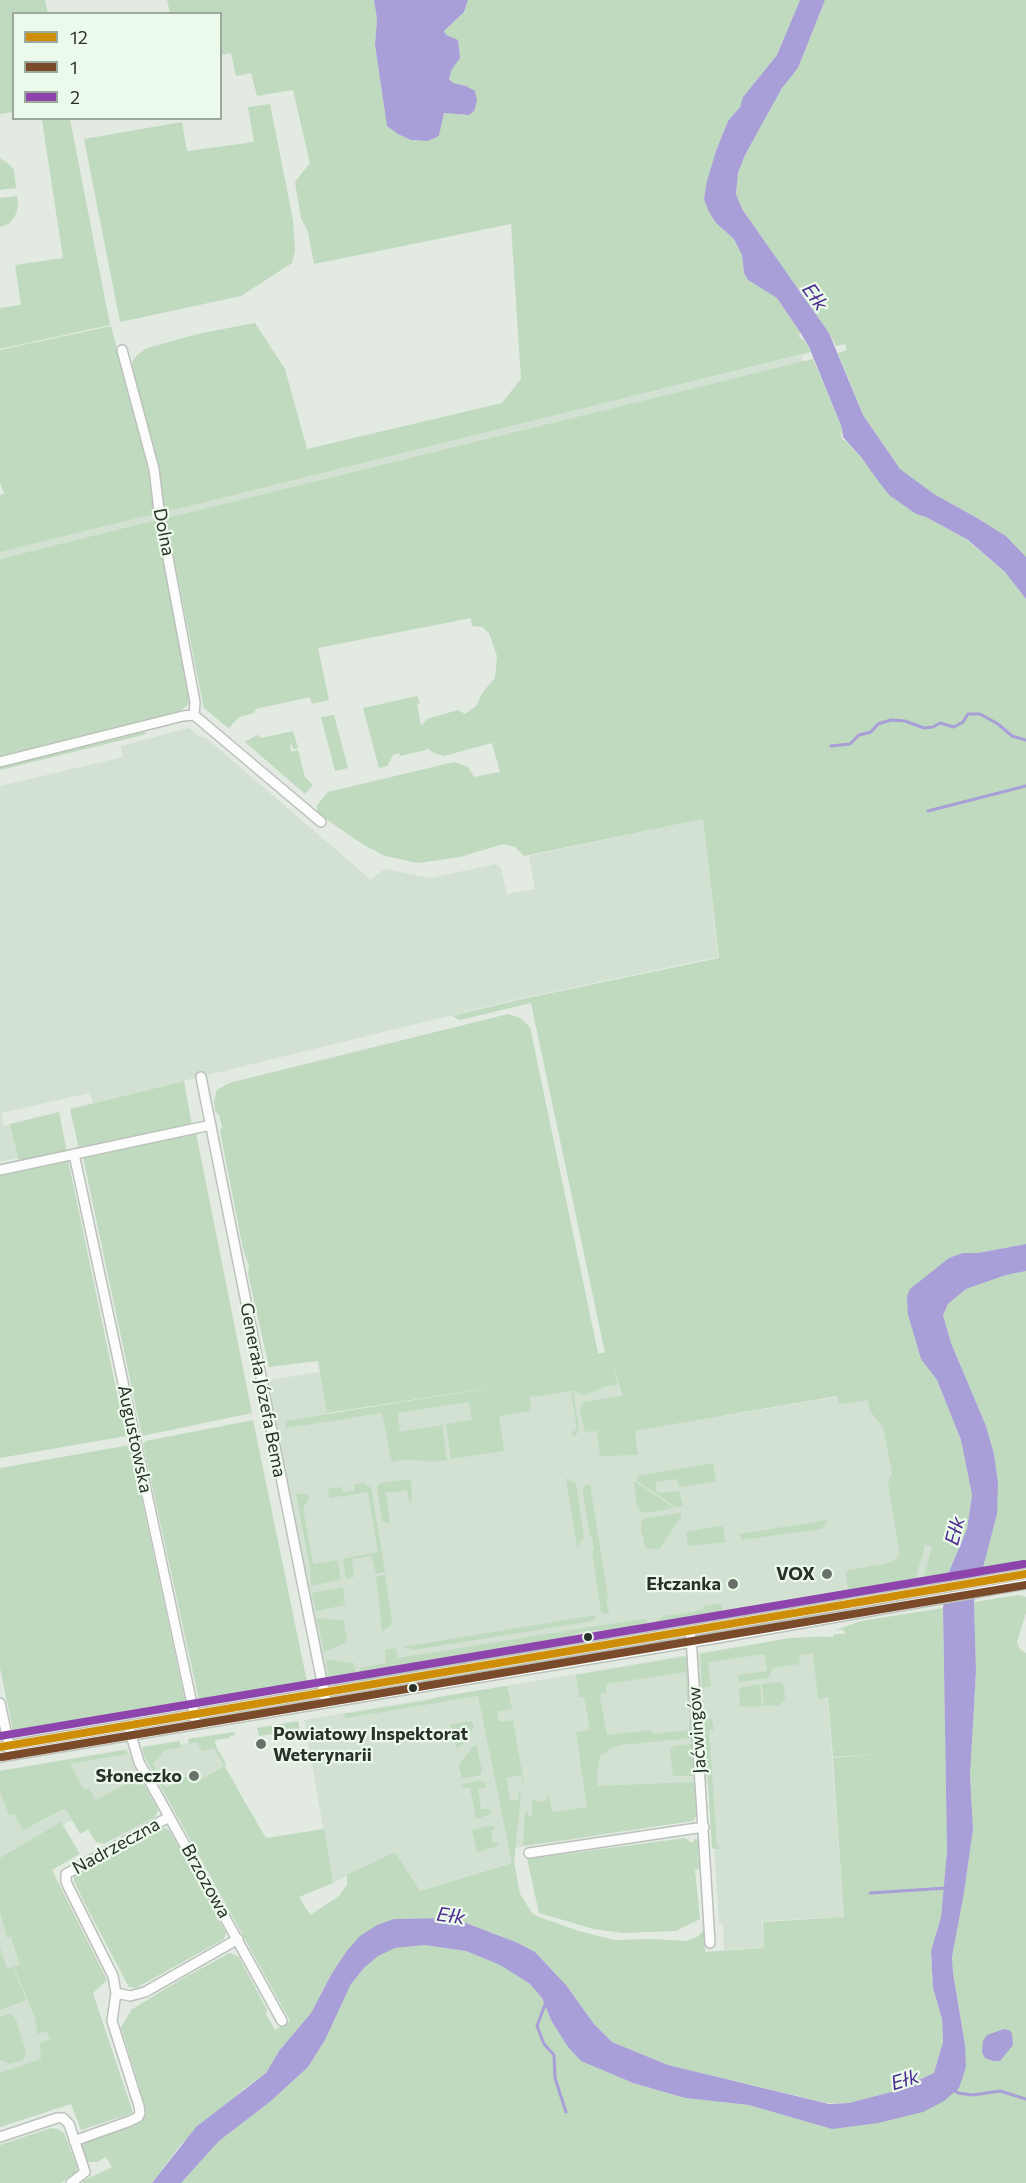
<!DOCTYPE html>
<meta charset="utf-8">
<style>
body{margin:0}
#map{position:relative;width:1026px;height:2183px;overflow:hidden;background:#e2eae2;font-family:Commissioner,sans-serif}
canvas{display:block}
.legend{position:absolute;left:12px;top:12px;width:210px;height:108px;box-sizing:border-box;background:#ebfaeb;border:2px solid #9ea99e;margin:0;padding:8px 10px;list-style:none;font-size:18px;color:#2a302a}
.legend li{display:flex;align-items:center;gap:12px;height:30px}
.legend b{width:30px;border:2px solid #9ea99e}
</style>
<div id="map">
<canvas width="1026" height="2183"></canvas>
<ul class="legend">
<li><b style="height:8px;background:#ce8e08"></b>12</li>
<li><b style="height:8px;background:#7a4b2a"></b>1</li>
<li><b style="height:8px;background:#8e44ad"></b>2</li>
</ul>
</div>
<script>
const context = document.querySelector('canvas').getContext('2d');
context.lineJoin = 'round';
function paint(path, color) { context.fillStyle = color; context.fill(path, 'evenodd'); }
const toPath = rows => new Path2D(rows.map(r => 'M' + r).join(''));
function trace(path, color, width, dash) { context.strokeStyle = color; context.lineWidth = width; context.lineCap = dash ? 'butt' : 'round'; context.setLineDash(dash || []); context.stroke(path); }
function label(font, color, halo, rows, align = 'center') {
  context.font = font + ' Commissioner,sans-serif'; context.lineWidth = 4.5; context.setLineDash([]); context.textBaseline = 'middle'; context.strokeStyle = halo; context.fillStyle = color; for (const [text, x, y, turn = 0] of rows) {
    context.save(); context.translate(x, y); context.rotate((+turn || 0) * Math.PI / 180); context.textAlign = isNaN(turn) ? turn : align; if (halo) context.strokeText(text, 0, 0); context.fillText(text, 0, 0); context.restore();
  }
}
const built = toPath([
 [801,355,803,362,166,518,165,512],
 [155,514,156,520,0,559,0,552],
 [189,728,199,737,205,737,377,885,371,879,385,869,431,878,496,864,501,868,507,894,535,889,529,856,703,819,718,957,518,999,93,1103,90,1093,1,1113,4,1126,10,1124,18,1158,0,1162,0,786,123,757,121,746],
 [611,1351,629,1432,896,1387,943,1464,932,1585,337,1686,328,1682,267,1385,269,1380,320,1372,327,1414,599,1371,595,1354],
 [823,1636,844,1917,762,1921,764,1948,724,1950,723,1924,719,1924,710,1784,692,1786,596,1836,512,1848,515,1862,420,1891,395,1852,333,1883,304,1720,790,1638],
 [210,1739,237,1787,179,1818,151,1764,165,1747],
 [127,1749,143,1782,0,1859,0,1771],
 [0,1888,57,2059,0,2077]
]);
const green = toPath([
 [0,0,45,0,48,13,14,14,13,112,0,114],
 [167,0,374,0,377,19,375,45,387,126,411,140,428,141,439,136,444,113,469,115,466,86,453,83,449,79,452,69,444,31,464,12,468,0,800,0,777,55,743,97,740,107,728,121,716,151,704,199,716,223,734,239,742,255,744,272,748,280,777,298,800,332,799,337,804,340,811,352,165,512,154,448,133,371,132,362,137,355,147,348,202,333,255,323,285,369,307,449,502,403,521,379,511,224,314,264,308,232,301,218,295,182,310,163,293,90,257,96,251,73,236,76,231,53,221,55,220,14,170,13],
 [825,0,1026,0,1026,557,1006,536,977,518,934,494,900,469,863,415,838,353,847,350,845,344,836,346,829,333,742,209,736,194,738,173,745,155,782,88,798,68],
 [270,104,293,220,295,251,292,263,241,296,120,322,84,139,182,122,187,151,254,142,248,107],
 [70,119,110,325,0,349,0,308,21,305,15,265,63,258,42,120],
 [0,158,9,164,14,170,16,188,0,190],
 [17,196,18,207,15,216,10,223,0,227,0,198],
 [111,326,146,459,155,514,0,552,0,495,4,493,0,483,0,350],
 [813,359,842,428,841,436,842,439,846,441,861,457,889,495,916,514,926,517,967,540,1005,572,1026,599,1026,1244,978,1253,963,1253,908,1315,921,1359,937,1380,961,1440,972,1495,967,1529,946,1579,922,1583,932,1547,925,1545,914,1584,904,1584,851,1593,848,1590,846,1571,892,1562,900,1555,888,1483,892,1473,883,1427,870,1411,868,1400,839,1404,837,1396,635,1431,638,1455,600,1456,597,1431,585,1432,580,1412,581,1405,584,1402,622,1396,613,1361,618,1385,607,1386,585,1395,581,1395,576,1391,573,1391,579,1429,576,1435,573,1436,572,1432,577,1430,571,1391,530,1397,531,1411,499,1416,504,1449,503,1451,451,1459,446,1424,472,1420,469,1402,397,1413,400,1432,442,1425,447,1460,431,1462,407,1459,392,1462,382,1413,286,1428,285,1421,514,1384,327,1413,318,1361,269,1367,248,1274,249,1265,243,1249,220,1131,222,1127,219,1115,215,1111,214,1101,217,1090,229,1083,508,1014,520,1018,530,1027,598,1353,605,1353,531,1003,460,1020,452,1016,518,1000,719,958,703,819,524,856,515,847,503,844,460,857,418,863,385,856,364,845,317,813,317,805,328,792,454,762,468,767,474,777,500,772,492,743,444,756,434,753,427,748,426,750,400,756,399,753,393,755,387,766,379,768,363,708,417,696,420,703,417,704,421,726,427,719,458,710,465,714,476,706,483,692,495,678,497,656,489,633,482,627,472,626,471,618,318,648,329,700,312,704,310,697,256,709,254,713,239,717,229,728,227,727,204,708,203,704,166,518],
 [156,520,190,694,188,705,180,711,0,756,0,559],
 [334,715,348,768,335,771,321,717],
 [293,731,298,748,293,749,292,745,290,745,291,752,298,750,305,777,313,785,305,794,245,742,257,735,261,738],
 [144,732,147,734,0,770,0,767],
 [184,1081,192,1125,79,1149,70,1109],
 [59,1112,67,1152,19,1162,10,1124],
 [196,1133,252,1413,142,1436,83,1157],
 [68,1160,126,1436,0,1458,0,1175],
 [1026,1271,1026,1561,1015,1567,980,1573,997,1514,994,1454,986,1426,951,1343,943,1315,948,1304,966,1289,1006,1275],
 [253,1420,307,1682,199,1700,143,1444,146,1441],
 [130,1445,185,1701,13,1731,0,1668,0,1468],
 [713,1463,716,1481,679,1487,677,1479,655,1482,657,1493,679,1491,683,1506,676,1507,636,1480,639,1476,643,1475],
 [566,1478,576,1484,584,1537,577,1547],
 [403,1480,411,1480,412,1501,409,1501,407,1490,386,1493,390,1523,382,1522,377,1486,380,1483],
 [634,1482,636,1482,674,1508,646,1513,641,1512,637,1506],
 [364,1483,371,1488,385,1572,376,1574,372,1556,352,1559,354,1577,346,1579,343,1559,378,1552,368,1492,330,1498,328,1489,342,1487,343,1492,354,1491,355,1484],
 [590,1484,608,1598,606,1599,609,1615,601,1612,592,1551,594,1550,592,1536,590,1536,583,1492,584,1486],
 [296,1494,307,1494,309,1498,303,1508,313,1564,337,1560,341,1580,311,1586,310,1567],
 [681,1513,681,1517,659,1549,652,1549,645,1547,641,1528,642,1520,645,1518],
 [828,1520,822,1529,742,1540,739,1534],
 [723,1525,726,1542,688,1546,686,1532],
 [385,1575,392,1621,390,1626,382,1631,376,1576],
 [343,1587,345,1605,316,1611,312,1593],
 [1018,1595,1026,1597,1026,1613,1017,1642,1020,1649,1026,1653,1026,2183,181,2183,219,2141,271,2101,308,2067,325,2040,351,1984,364,1968,379,1955,395,1948,425,1945,466,1951,500,1965,530,1984,542,1998,552,2022,568,2047,581,2061,633,2083,685,2098,749,2105,832,2129,966,2067,965,2045,953,1973,952,1957,964,1893,973,1829,970,1775,976,1672,974,1602],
 [721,1603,722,1613,656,1623,655,1621,664,1616,703,1610,703,1606],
 [943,1608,947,1850,941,1917,931,1951,933,1988,942,2019,943,2042,934,2073,895,2091,849,2103,827,2103,668,2065,612,2042,594,2024,566,1985,550,1968,535,1952,518,1943,466,1923,444,1918,394,1919,331,1975,311,2013,279,2051,266,2073,245,2088,181,2144,152,2183,83,2183,83,2181,112,2167,106,2157,97,2162,86,2162,81,2147,81,2144,140,2123,145,2114,137,2089,140,2088,121,2028,131,2010,180,1980,230,1953,239,1957,267,2010,266,2014,275,2030,290,2021,144,1756,142,1747,180,1741,181,1747,165,1750,153,1764,166,1788,192,1774,197,1782,224,1766,214,1748,202,1751,197,1742,189,1744,188,1739,235,1732,235,1735,230,1736,230,1738,215,1740,216,1746,226,1764,224,1766,266,1838,324,1829,333,1883,299,1897,310,1915,339,1896,347,1885,347,1875,395,1852,420,1891,512,1863,478,1696,347,1718,343,1714,426,1701,439,1697,507,1686,512,1709,497,1712,499,1722,513,1720,524,1784,523,1785,521,1775,506,1778,510,1801,519,1799,518,1794,521,1792,514,1862,520,1894,532,1913,539,1917,579,1931,614,1940,653,1939,687,1941,697,1937,704,1930,705,1952,764,1948,763,1922,844,1917,833,1758,874,1754,833,1757,828,1697,818,1699,813,1653,800,1655,799,1664,773,1668,768,1678,739,1682,738,1675,767,1671,765,1654,708,1662,711,1686,702,1688,700,1654,790,1638,833,1637,834,1634,845,1634,844,1630,836,1630,861,1621],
 [597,1615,594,1620,588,1622,413,1650,403,1647],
 [322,1618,344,1621,347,1642,324,1652,317,1619],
 [641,1619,646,1619,647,1625,613,1630,596,1630,579,1632,566,1638,361,1672,360,1668,386,1663,385,1650,396,1648,398,1658],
 [557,1645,558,1648,360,1681,362,1678],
 [688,1656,690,1710,688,1710,686,1672,606,1684,606,1693,601,1693,600,1698,607,1735,652,1730,653,1734,689,1730,689,1721,692,1723,692,1738,621,1745,612,1748,600,1756,597,1773,598,1786,695,1782,697,1784,698,1805,696,1805,696,1816,693,1821,523,1846,525,1812,528,1812,528,1816,532,1816,532,1800,535,1799,536,1802,546,1801,546,1797,549,1797,552,1812,587,1807,576,1732,590,1730,584,1697,579,1697,576,1675],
 [329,1660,354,1663,356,1674,329,1679,326,1661],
 [775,1682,779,1682,784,1686,785,1700,779,1705,764,1706,762,1684],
 [760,1684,762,1706,740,1707,739,1688],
 [708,1719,712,1719,714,1730,709,1730,717,1847,721,1847,721,1849,716,1849,712,1848,704,1720],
 [298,1721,302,1741,300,1742,298,1730,259,1736,257,1728],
 [472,1721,474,1727,460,1747,456,1748,450,1725],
 [691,1744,694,1747,696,1772,692,1776,673,1776,670,1749,674,1746],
 [474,1745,477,1747,482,1772,478,1776,462,1778,459,1765],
 [125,1750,127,1754,70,1764,84,1790,89,1788,96,1800,140,1777,158,1810,155,1817,104,1844,96,1842,88,1829,80,1834,67,1811,63,1809,23,1830,14,1814,9,1815,0,1791,0,1771],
 [480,1780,485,1783,486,1787,478,1789,481,1809,490,1809,491,1814,476,1819,470,1787,463,1788,462,1785],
 [61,1822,80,1854,52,1870,107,1980,93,1993,133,2113,81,2130,71,2104,0,2127,0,2073,41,2059,40,2043,50,2039,47,2031,38,2034,34,2015,14,1967,20,1964,11,1937,7,1938,0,1912,0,1858],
 [489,1826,494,1827,495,1829,491,1831,493,1843,498,1842,497,1846,477,1852,472,1830],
 [164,1828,169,1830,226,1933,224,1939,136,1988,129,1987,85,1904,74,1881,74,1876],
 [685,1838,692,1843,696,1838,698,1841,699,1869,695,1870,700,1919,676,1931,622,1933,594,1929,539,1913,527,1859],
 [0,1948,7,1969,13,1967,26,2000,0,2010],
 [9,2014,12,2015,16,2020,26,2052,23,2060,10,2064,0,2060,0,2017],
 [51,2128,58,2129,64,2133,77,2167,76,2172,61,2183,0,2183,0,2145]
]);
const water = toPath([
 [374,0,468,0,464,12,444,31,446,35,458,40,460,58,452,69,449,79,453,83,466,86,475,91,477,101,474,111,469,115,444,113,439,136,428,141,411,140,398,134,387,126,375,45,377,19],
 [800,0,825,0,798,68,782,88,745,155,738,173,736,194,742,209,829,333,863,415,900,469,934,494,977,518,1006,536,1026,557,1026,599,1005,572,968,540,926,517,916,514,889,495,876,478,861,457,843,437,842,428,809,347,800,332,777,298,748,280,744,273,742,255,734,239,716,223,708,210,704,199,707,181,716,151,728,121,740,107,743,97,777,55],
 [1026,1244,1026,1271,1006,1275,966,1289,948,1304,943,1315,951,1343,986,1426,994,1454,998,1484,997,1514,974,1602,976,1672,970,1775,973,1829,964,1893,952,1957,953,1973,965,2045,966,2067,959,2088,944,2101,923,2112,878,2123,832,2129,749,2105,685,2098,633,2083,581,2061,568,2047,552,2022,542,1998,530,1984,500,1965,466,1951,425,1945,395,1948,378,1956,364,1968,351,1984,325,2040,308,2067,271,2101,219,2141,181,2183,152,2183,196,2127,266,2073,279,2051,311,2013,331,1975,346,1952,360,1936,377,1925,394,1919,444,1918,466,1923,518,1943,535,1952,550,1968,566,1985,594,2024,612,2042,668,2065,829,2104,849,2103,895,2091,934,2073,943,2042,942,2019,933,1988,931,1951,941,1917,947,1851,943,1608,946,1579,967,1529,972,1495,961,1440,937,1380,921,1359,908,1315,907,1296,910,1289,949,1258,963,1253,978,1253],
 [1004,2029,1009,2030,1012,2033,1013,2045,1000,2061,994,2061,985,2058,982,2052,983,2041,987,2035]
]);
const stream = toPath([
 [831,746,850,744,859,735,871,732,878,724,891,720,905,721,924,728,933,727,940,723,954,727,963,722,968,714,980,714,998,724,1012,736,1026,740],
 [928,811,1026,786],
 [870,1893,946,1888],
 [546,2002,537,2026,544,2044,554,2055,555,2078,566,2112],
 [953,2089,958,2093,973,2095,1000,2091,1026,2099]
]);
const minor = toPath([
 [122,350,154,469,159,510,195,702,194,715],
 [0,762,183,716,194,715,321,822],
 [201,1077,325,1697],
 [74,1154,195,1718],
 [0,1170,211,1125],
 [691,1637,710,1943],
 [0,1703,10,1750],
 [130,1732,139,1762,282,2021],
 [0,1747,1026,1574],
 [0,1757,723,1637,1026,1584],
 [529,1853,704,1827],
 [116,1993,130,1996,145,1992,238,1939],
 [0,2137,57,2118,63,2118,69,2124,85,2172,71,2183],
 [74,2141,130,2121,138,2117,140,2113,139,2106,112,2021,116,1993,113,1976,66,1882,66,1874,169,1817]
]);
const bus1 = toPath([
 [0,1747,1026,1574]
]);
const bus2 = toPath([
 [2,1757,1026,1585]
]);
const bus3 = toPath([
 [0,1736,1024,1564]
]);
const markers = [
 [827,1574,6,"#6a716a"],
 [733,1584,6,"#6a716a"],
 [588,1637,5,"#2a302a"],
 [413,1688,5,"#2a302a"],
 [261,1744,6,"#6a716a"],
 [194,1776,6,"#6a716a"]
];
const streetNames = [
 ["Dolna",164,532,79],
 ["Generała Józefa Bema",263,1390,79],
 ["Augustowska",135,1439,78],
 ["Jaćwingów",697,1730,-94],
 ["Nadrzeczna",116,1846,-29],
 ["Brzozowa",206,1881,61]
];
const poiNames = [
 ["VOX",815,1574],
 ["Ełczanka",721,1584],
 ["Powiatowy Inspektorat",273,1734,"left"],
 ["Weterynarii",273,1755,"left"],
 ["Słoneczko",182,1776]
];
const waterNames = [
 ["Ełk",815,297,54],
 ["Ełk",955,1531,-75],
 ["Ełk",451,1916,8],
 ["Ełk",905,2080,-17]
];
paint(built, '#d2e1d2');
paint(green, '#bfdabe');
paint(water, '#a89ed8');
trace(stream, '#a89ed8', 3);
trace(minor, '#bbc1bb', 12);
trace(minor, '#fbfcfb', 9);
trace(bus1, '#ce8e08', 8);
trace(bus2, '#7a4b2a', 8);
trace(bus3, '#8e44ad', 8);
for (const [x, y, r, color] of markers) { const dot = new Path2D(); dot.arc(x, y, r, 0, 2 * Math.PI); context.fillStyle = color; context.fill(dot); trace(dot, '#ebfaeb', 2); }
label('18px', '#2a302a', '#ebfaeb', streetNames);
label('bold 18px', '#2a302a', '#ebfaeb', poiNames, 'right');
label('italic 20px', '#4c2c91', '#ebfaeb', waterNames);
</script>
